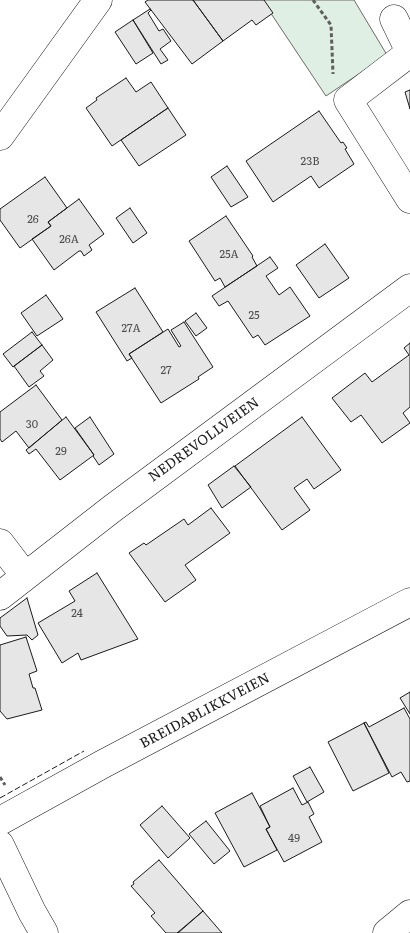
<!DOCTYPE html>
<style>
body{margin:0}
canvas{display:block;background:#fff}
</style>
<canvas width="410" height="933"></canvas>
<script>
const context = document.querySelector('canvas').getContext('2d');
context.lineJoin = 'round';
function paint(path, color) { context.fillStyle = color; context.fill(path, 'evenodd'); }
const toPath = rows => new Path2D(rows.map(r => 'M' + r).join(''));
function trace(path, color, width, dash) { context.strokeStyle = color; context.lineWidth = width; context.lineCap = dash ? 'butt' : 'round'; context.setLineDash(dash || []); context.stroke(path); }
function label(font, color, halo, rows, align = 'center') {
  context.font = font + ' Literata,serif'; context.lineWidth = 4; context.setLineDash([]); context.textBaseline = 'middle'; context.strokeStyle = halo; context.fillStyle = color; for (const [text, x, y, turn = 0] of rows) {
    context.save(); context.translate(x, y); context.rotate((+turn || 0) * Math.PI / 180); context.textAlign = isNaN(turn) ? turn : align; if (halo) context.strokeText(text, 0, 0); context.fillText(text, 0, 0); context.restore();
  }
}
const green = toPath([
 [262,0,354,0,387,55,326,96,262,0]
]);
const building = toPath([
 [148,0,193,0,223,41,192,64,145,2,148,0],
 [193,0,264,0,273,13,256,25,252,20,223,41,193,0],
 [150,9,151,10,148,13,159,31,163,29,171,41,160,49,168,60,161,64,133,20,150,9],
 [133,20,153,53,136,64,115,32,133,20],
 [126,78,136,92,151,82,168,108,112,146,86,108,97,100,96,98,126,78],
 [410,90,410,109,405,92,410,90],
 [168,108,186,135,139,166,121,140,168,108],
 [319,111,341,143,343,142,347,148,345,149,354,164,319,188,311,176,273,202,246,161,319,111],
 [227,166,248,197,231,207,211,177,227,166],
 [45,177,67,208,48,222,51,226,20,248,0,220,0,209,45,177],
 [79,199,104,234,89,245,92,250,84,256,81,251,79,251,54,270,32,239,51,226,48,222,79,199],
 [130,208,147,233,133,243,116,218,130,208],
 [226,216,253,256,252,257,257,266,225,287,220,278,215,281,189,241,226,216],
 [325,244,349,278,319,298,296,265,325,244],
 [270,257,278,268,266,276,279,295,290,287,310,316,265,345,258,335,253,338,228,301,219,306,212,296,270,257],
 [135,288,163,332,129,354,132,358,127,361,96,312,135,288],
 [46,295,63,319,37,336,21,313,46,295],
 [196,313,207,328,196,336,185,321,196,313],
 [184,322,213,367,198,377,199,379,161,403,129,354,168,329,179,347,181,346,171,330,184,322],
 [32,332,42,345,13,367,3,354,32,332],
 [410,343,410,407,403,413,410,423,382,443,361,415,351,422,332,398,365,373,372,382,409,355,404,348,410,343],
 [42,345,53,360,40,371,44,376,29,387,14,366,42,345],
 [36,385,62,420,29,448,16,431,2,442,0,439,0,412,36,385],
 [66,417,94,455,60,480,36,449,29,454,26,450,66,417],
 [90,417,114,454,99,465,93,456,94,455,75,428,90,417],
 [302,417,341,470,314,489,307,479,294,488,310,510,282,530,235,466,302,417],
 [234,466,251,487,222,508,208,485,234,466],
 [211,508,230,533,185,565,196,580,165,602,129,553,144,543,146,545,184,519,188,525,211,508],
 [97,573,138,639,81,660,78,653,62,663,38,623,75,601,69,591,97,573],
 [27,598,38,635,32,640,27,635,7,636,0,626,0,618,27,598],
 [26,637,37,671,29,674,33,688,35,688,42,710,7,719,0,711,0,645,26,637],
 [410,692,410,714,400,698,410,692],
 [404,708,410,719,410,781,407,782,401,772,392,777,364,723,366,722,369,727,404,708],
 [364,723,389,773,353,791,328,742,364,723],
 [310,767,324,792,307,802,293,776,310,767],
 [293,788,302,805,308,802,314,814,309,817,322,842,284,862,266,829,270,827,260,806,293,788],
 [252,793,270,827,266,829,277,850,244,867,215,813,252,793],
 [162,806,190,838,168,858,140,825,162,806],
 [206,821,230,851,214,864,189,834,206,821],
 [159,860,203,911,178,933,166,933,151,916,155,913,131,886,134,884,133,882,159,860],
 [203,911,222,933,177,933,203,911]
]);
const path = toPath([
 [313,0,331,25,333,74],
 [0,777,5,785]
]);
const minor = toPath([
 [394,19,409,50,407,55,348,100,410,199],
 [0,136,98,0],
 [0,543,25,576],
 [0,596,113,508,410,288],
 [387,933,410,914]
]);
const tertiary = toPath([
 [0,845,32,912,44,933]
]);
const secondary = toPath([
 [0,821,103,764,410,602]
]);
const fence = toPath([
 [0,798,84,751]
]);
const numberNames = [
 ["23B",310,162],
 ["26",33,220],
 ["26A",69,240],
 ["25A",229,255],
 ["25",254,316],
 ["27A",131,329],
 ["27",166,371],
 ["30",32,425],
 ["29",61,452],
 ["24",77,614],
 ["49",294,839]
];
const streetNames = [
 ["NEDREVOLLVEIEN",204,440,-36],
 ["BREIDABLIKKVEIEN",205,711,-28]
];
paint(green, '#e0efe3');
trace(green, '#6a6a6a', 1);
paint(building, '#e6e6e6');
trace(building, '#1a1a1a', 1);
trace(minor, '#1a1a1a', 29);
trace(tertiary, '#1a1a1a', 29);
trace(secondary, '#1a1a1a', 29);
trace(path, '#5f5f5f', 3, [4, 2.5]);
trace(minor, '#fff', 28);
trace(tertiary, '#fff', 28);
trace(secondary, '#fff', 28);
trace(fence, '#1a1a1a', 1, [6, 2.5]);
label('11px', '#4d4d4d', null, numberNames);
label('14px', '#1a1a1a', '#fff', streetNames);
</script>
